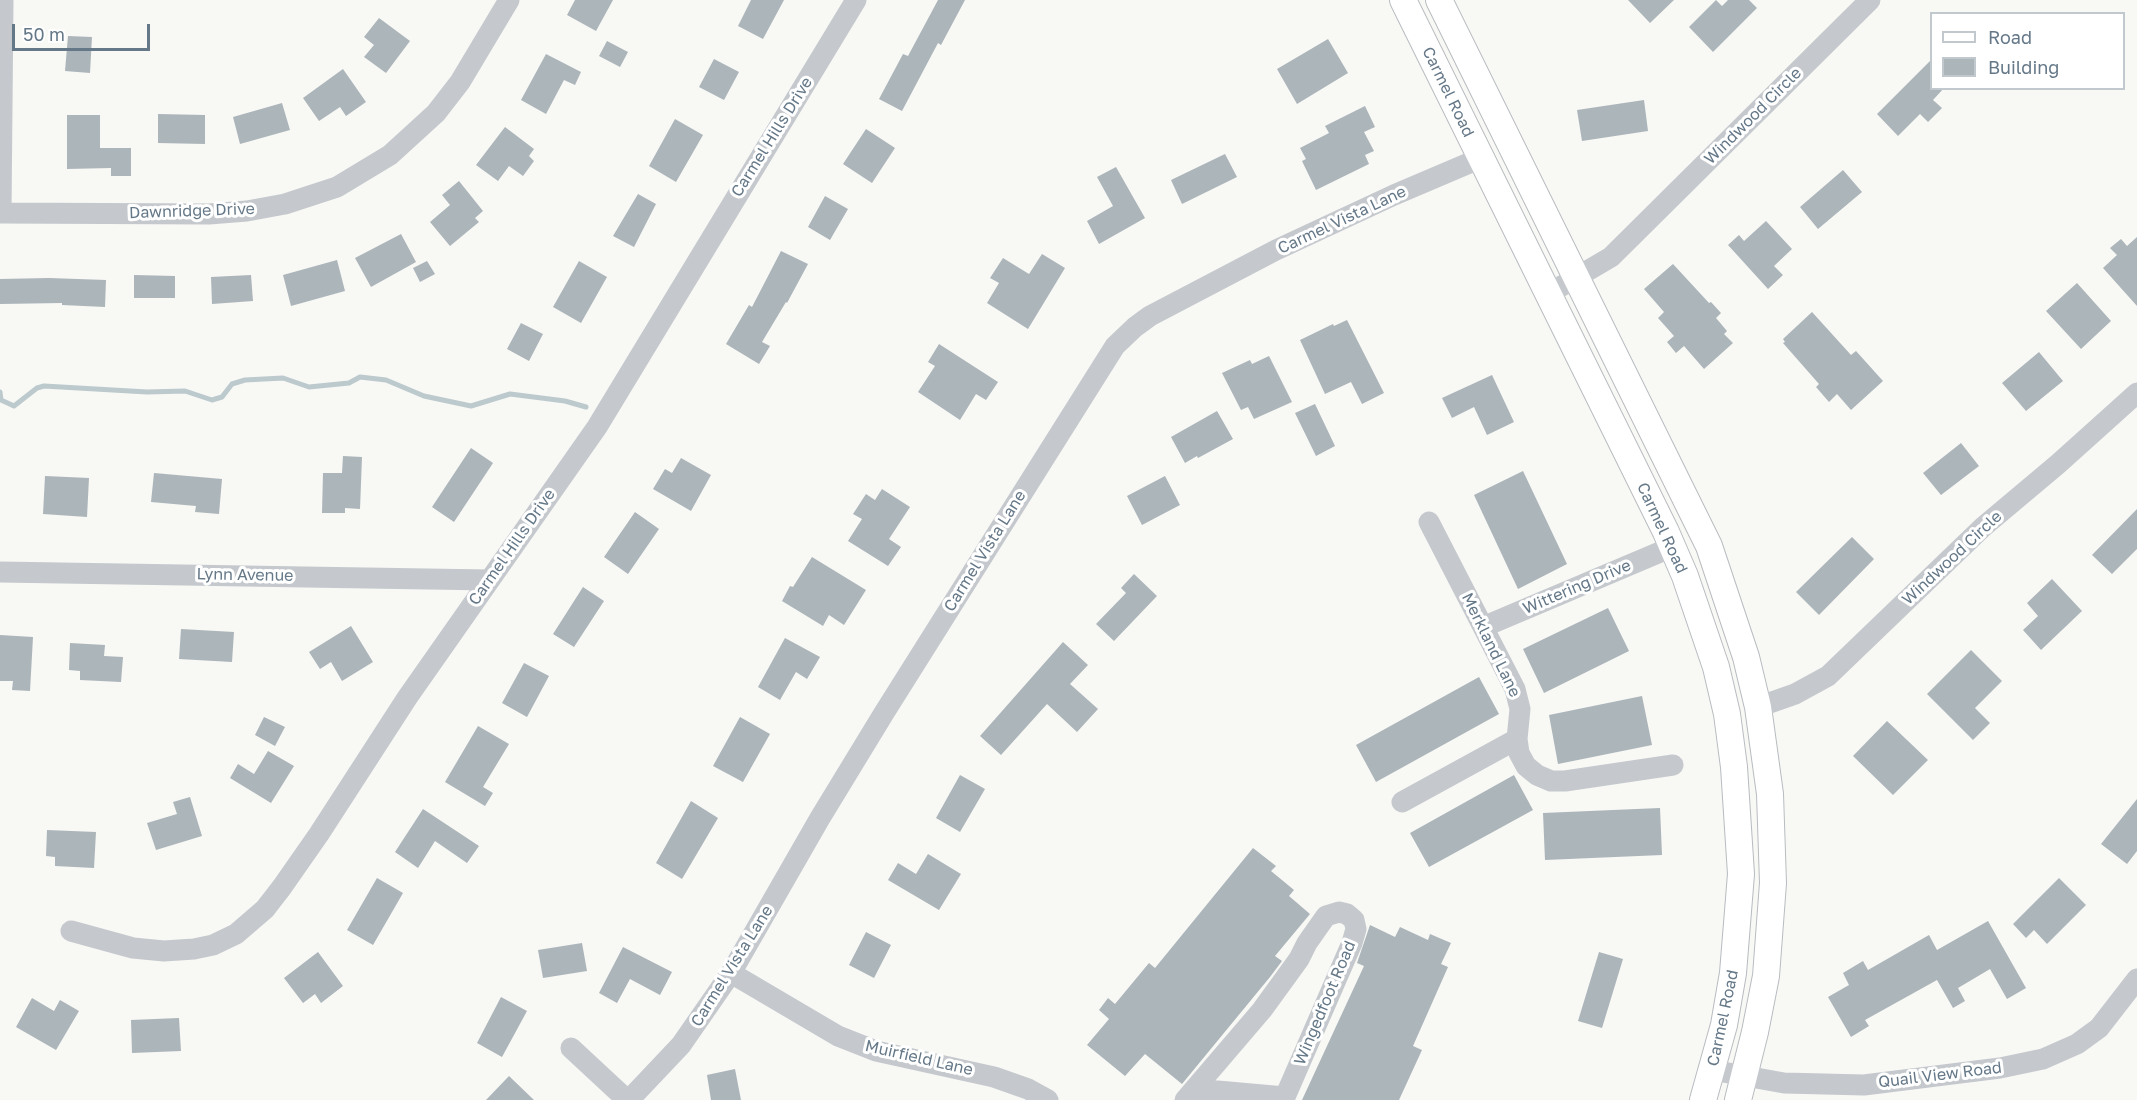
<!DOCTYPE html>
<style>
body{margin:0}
#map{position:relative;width:2137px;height:1100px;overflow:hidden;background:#f8f8f5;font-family:"Golos Text",sans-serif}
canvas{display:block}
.legend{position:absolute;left:1930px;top:12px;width:195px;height:78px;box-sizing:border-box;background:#fff;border:2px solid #c1c9cf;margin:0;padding:8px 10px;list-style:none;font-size:18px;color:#657888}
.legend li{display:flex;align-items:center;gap:12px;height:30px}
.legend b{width:30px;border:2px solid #c1c9cf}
.scale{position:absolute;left:12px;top:24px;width:138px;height:27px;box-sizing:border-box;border:3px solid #657888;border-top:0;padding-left:8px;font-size:18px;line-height:21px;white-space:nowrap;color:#657888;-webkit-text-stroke:4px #fff;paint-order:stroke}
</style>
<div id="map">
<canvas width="2137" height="1100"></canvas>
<ul class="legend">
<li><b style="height:8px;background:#fff"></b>Road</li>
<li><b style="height:16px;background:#acb5ba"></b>Building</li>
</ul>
<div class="scale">50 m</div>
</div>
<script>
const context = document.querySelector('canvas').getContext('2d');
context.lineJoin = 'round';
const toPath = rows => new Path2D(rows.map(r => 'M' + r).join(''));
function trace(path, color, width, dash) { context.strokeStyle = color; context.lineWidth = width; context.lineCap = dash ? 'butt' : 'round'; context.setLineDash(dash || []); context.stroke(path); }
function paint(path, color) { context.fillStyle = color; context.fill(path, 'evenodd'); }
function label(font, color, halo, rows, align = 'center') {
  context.font = font + ' "Golos Text",sans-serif'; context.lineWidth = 6; context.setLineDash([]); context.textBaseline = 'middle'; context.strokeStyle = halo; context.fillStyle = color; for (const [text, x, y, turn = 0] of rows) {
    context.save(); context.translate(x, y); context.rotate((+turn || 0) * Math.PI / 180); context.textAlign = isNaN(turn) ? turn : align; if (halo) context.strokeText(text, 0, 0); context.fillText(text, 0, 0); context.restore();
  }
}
const stream = toPath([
 [0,392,1,400,14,406,37,388,44,386,147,392,185,391,212,400,222,397,232,384,245,380,283,378,309,387,349,383,360,377,386,380,424,396,471,406,510,394,565,401,586,407]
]);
const building = toPath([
 [575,0,613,0,596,31,567,15],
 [751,0,784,0,763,39,738,26],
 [938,0,965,0,941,45,938,43,902,111,879,99,903,54,908,56],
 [1628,0,1674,0,1650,23],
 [1716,0,1722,6,1728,0,1749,0,1757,8,1713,52,1689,27],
 [379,18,410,41,386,73,364,57,374,45,364,37],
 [68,36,92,37,90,73,65,71],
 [1328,39,1348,73,1297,104,1277,69],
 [607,41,628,52,620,67,599,56],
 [546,54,581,72,575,85,564,80,546,114,521,100],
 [714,59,739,72,724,100,699,87],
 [1932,59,1932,88,1944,88,1933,100,1942,108,1928,122,1920,114,1898,136,1877,114],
 [343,69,366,102,346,116,340,107,319,121,303,98],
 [1644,100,1648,131,1582,141,1577,110],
 [282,103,290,130,240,144,233,117],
 [1365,106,1375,127,1364,132,1374,151,1365,155,1369,164,1316,190,1302,161,1306,159,1300,148,1329,133,1325,126],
 [158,114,205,115,205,144,158,143],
 [67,115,100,115,100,148,131,148,131,176,111,176,111,168,67,169],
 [675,119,703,135,676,182,649,166],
 [505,127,534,149,529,156,534,161,523,176,509,166,498,181,476,165],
 [866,129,895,148,872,183,843,164],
 [1225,154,1237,177,1182,204,1171,180],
 [1116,167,1145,218,1099,244,1087,221,1113,206,1097,177],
 [1843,170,1862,192,1818,229,1800,207],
 [459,181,483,211,475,218,479,222,450,246,430,222,450,205,442,195],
 [638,194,656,204,634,247,613,236],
 [825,196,848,209,830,240,808,227],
 [1766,221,1792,249,1774,266,1783,275,1768,289,1728,245,1739,235,1744,241],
 [401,234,416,262,371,287,355,258],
 [2137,237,2137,306,2103,268,2117,255,2110,248,2121,239,2127,246],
 [781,251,808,264,787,303,786,302,762,342,770,346,759,364,726,344,749,305,752,307],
 [1042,254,1065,268,1028,329,987,303,999,283,990,278,1003,258,1029,274],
 [337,260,345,291,291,306,283,275],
 [427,261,435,274,420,282,413,268],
 [579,261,607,277,581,323,553,307],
 [1673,264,1709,303,1711,302,1721,313,1716,318,1727,331,1724,334,1733,343,1704,369,1684,346,1676,353,1667,342,1674,336,1658,318,1664,312,1644,289],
 [134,275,175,276,175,298,134,298],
 [251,275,253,301,212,304,211,277],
 [49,278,106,280,105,307,62,305,62,303,0,304,0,279],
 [2077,283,2111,321,2081,349,2046,311],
 [1812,312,1851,355,1856,351,1883,381,1851,410,1837,394,1829,402,1816,387,1819,384,1783,343,1785,342,1783,339],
 [1347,320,1384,393,1362,404,1351,382,1325,394,1300,340,1333,324,1334,326],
 [521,323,543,334,529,361,507,349],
 [939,344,998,382,986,400,976,394,960,420,918,392,935,366,928,362],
 [2039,352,2063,381,2026,411,2002,383],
 [1269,356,1292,402,1254,419,1248,407,1241,410,1222,373,1250,360,1252,364],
 [1492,375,1514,422,1487,435,1474,407,1452,418,1442,398],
 [1315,404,1335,446,1316,456,1295,413],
 [1217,411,1233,439,1198,458,1197,456,1185,463,1171,437],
 [1961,443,1979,466,1941,495,1923,473],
 [471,448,493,463,454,522,432,507],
 [343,456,362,457,360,509,345,508,345,513,322,513,323,473,342,473],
 [681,458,711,475,691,511,653,489,665,469,672,473],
 [1523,471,1567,564,1518,589,1474,495],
 [154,473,222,479,219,514,195,512,196,506,151,502],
 [45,476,89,478,87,517,43,514],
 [1165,476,1180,505,1142,525,1127,496],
 [882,489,910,507,889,539,901,547,888,566,848,541,862,519,853,514,866,494,875,500],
 [2137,509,2137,549,2112,574,2092,555],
 [635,512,659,529,628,574,604,557],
 [1852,537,1874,559,1819,615,1796,592],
 [812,557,866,590,844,625,829,615,823,626,782,601,790,586,793,587],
 [1134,574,1157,596,1114,641,1096,624,1126,593,1121,588],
 [2052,579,2082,611,2041,650,2023,630,2038,616,2027,603],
 [583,587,604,601,574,647,553,634],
 [1608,608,1629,651,1544,693,1523,649],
 [351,626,373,662,342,681,331,662,320,669,309,652],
 [181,629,234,632,232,662,179,659],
 [0,635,33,637,30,691,12,690,13,681,0,681],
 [785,638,820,657,807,679,796,672,780,700,758,687],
 [1063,642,1088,665,1070,684,1098,709,1077,732,1047,704,1001,755,980,736],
 [70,643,105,645,104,656,123,657,121,682,80,680,80,671,69,670],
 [1971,650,2002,681,1975,708,1990,723,1973,740,1927,694],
 [524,663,549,676,527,717,502,703],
 [1479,677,1499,714,1376,782,1356,745],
 [1642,696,1652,745,1558,764,1549,715],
 [264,717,285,727,275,746,255,735],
 [740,717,770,734,743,782,713,766],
 [1887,721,1928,760,1893,795,1853,756],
 [478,726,509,744,483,787,493,793,485,806,445,782],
 [268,751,294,766,271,803,230,778,238,764,254,774],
 [960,775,985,789,960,832,936,818],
 [1514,775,1533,810,1429,867,1410,833],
 [190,797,202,836,156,850,147,823,177,814,173,802],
 [2137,799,2137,851,2127,864,2101,844],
 [691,801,718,818,682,879,656,863],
 [1660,808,1662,855,1545,860,1543,813],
 [423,809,479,846,467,863,435,841,418,868,395,852],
 [47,830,96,832,94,868,55,866,55,857,46,856],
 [1253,848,1276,866,1271,871,1294,890,1289,896,1310,914,1275,956,1282,961,1270,977,1182,1084,1145,1054,1125,1076,1087,1045,1109,1019,1099,1010,1108,998,1115,1004,1149,963,1155,968],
 [928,854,961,874,939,910,888,880,898,863,916,874],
 [377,878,403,893,373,945,347,930],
 [2059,878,2086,905,2047,944,2034,930,2026,938,2013,924],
 [1988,921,2026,988,2007,999,1990,969,1958,988,1965,1001,1953,1008,1937,980,1865,1020,1869,1026,1851,1037,1828,997,1849,985,1843,973,1863,961,1868,970,1929,935,1937,950],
 [1370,925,1395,937,1400,927,1428,940,1430,934,1451,943,1441,964,1448,967,1413,1046,1422,1050,1399,1100,1302,1100,1364,966,1357,963],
 [866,932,891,945,874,978,849,965],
 [582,943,587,971,543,978,538,950],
 [623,947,672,972,660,995,630,979,617,1003,599,993],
 [318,952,343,986,321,1003,315,994,303,1003,284,978],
 [1599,952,1623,959,1602,1028,1578,1021],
 [501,997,527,1011,502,1057,477,1043],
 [32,998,54,1011,60,1000,79,1011,56,1050,16,1027],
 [179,1018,181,1051,132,1053,131,1020],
 [735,1069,741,1100,711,1100,707,1075],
 [509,1076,534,1100,486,1100]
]);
const minor = toPath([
 [0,213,209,214,247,211,285,204,337,187,390,155,436,113,460,82,509,0],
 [1,213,3,0],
 [1548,294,1611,257,1870,0],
 [1429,522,1515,689,1520,709,1517,739,1519,753,1526,766,1537,775,1551,781,1565,781,1673,765],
 [0,572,489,580],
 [1483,627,1672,547],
 [1758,707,1795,694,1828,676,1983,527,2058,464,2137,393],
 [1402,802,1517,739],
 [71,931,133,948,164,951,194,949,213,945,236,934,265,909,282,887,319,834,407,698,597,427,856,0],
 [731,973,838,1036,876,1051,994,1077,1028,1089,1048,1100],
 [571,1048,627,1100],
 [1712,1070,1784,1083,1864,1085,2000,1068,2043,1059,2077,1044,2099,1028,2137,979],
 [629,1100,681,1045,731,973,820,818,884,713,1115,346,1135,327,1150,316,1276,250,1394,195,1481,158],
 [1185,1100,1262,1010,1299,959,1307,943,1326,916,1339,912,1347,914,1354,920,1356,929,1352,943,1285,1097,1195,1089]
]);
const major = toPath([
 [1403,0,1666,532,1685,576,1716,667,1727,714,1734,767,1741,874,1733,973,1724,1025,1703,1100],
 [1439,0,1709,546,1746,657,1758,707,1770,794,1773,883,1766,976,1755,1032,1738,1100]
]);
const streetNames = [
 ["Carmel Road",1448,92,64],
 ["Windwood Circle",1753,116,-45],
 ["Carmel Hills Drive",772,137,-58],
 ["Dawnridge Drive",192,211,-2],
 ["Carmel Vista Lane",1342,220,-25],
 ["Carmel Road",1662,528,65],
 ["Carmel Hills Drive",512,547,-55],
 ["Carmel Vista Lane",985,551,-58],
 ["Windwood Circle",1952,558,-43],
 ["Lynn Avenue",245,575,1],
 ["Wittering Drive",1577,587,-23],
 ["Merkland Lane",1491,645,64],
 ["Carmel Vista Lane",732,966,-58],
 ["Wingedfoot Road",1325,1003,-67],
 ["Carmel Road",1723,1018,-78],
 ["Muirfield Lane",919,1058,13],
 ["Quail View Road",1940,1075,-7]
];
trace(stream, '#bcc9cd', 5);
paint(building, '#acb5ba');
trace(major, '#b8bcc0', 28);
trace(minor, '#c5c9cd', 21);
trace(major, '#fff', 26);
label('16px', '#657888', '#fff', streetNames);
</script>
